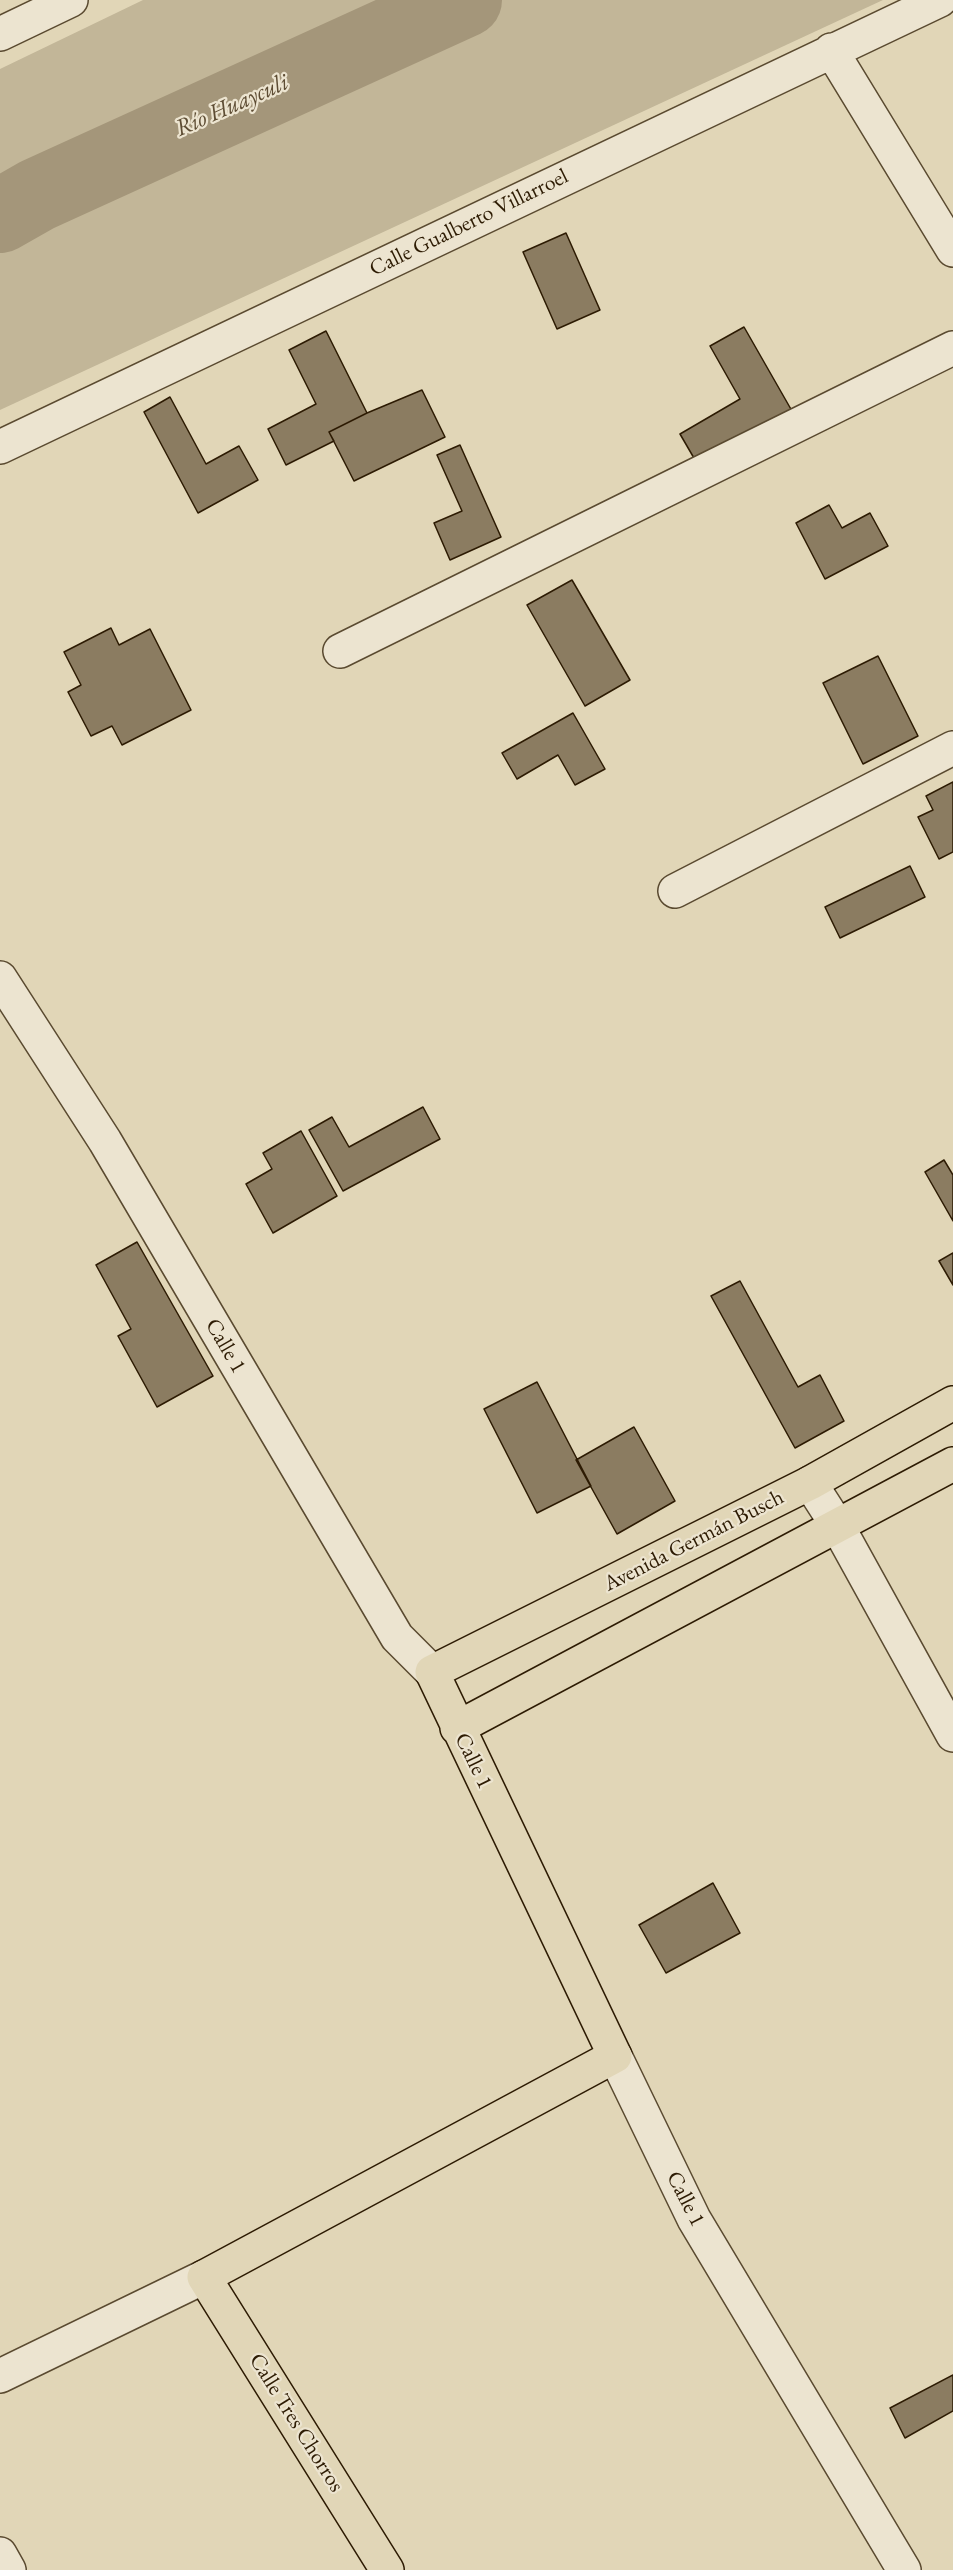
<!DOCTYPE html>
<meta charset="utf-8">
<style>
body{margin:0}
canvas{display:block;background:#e1d6b7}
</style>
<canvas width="953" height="2570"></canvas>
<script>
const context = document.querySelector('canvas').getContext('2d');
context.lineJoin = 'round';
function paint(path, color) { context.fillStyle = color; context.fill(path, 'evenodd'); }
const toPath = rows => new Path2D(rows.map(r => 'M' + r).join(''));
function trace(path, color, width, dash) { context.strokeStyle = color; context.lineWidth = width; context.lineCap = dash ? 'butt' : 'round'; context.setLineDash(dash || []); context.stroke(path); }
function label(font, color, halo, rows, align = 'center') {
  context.font = font + ' "EB Garamond",serif'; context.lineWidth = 4.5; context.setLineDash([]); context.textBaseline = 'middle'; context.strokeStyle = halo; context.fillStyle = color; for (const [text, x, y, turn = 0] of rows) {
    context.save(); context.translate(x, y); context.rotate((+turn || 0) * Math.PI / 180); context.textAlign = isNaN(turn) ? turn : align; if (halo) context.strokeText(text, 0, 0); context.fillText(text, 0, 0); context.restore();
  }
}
const green = toPath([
 [143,0,883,0,0,410,0,69]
]);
const river = toPath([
 [0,216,37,195,465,0]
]);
const building = toPath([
 [566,233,600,310,557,329,523,252,566,233],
 [744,327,792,411,698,465,680,434,740,399,710,346,744,327],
 [326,331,367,413,329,432,334,441,286,465,268,429,316,404,289,350,326,331],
 [422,390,445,437,354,481,329,432,367,413,422,390],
 [170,397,206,464,239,446,258,480,198,513,144,412,170,397],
 [460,445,501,537,450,560,434,523,462,511,437,455,460,445],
 [829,505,842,528,870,513,888,546,825,579,796,523,829,505],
 [572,580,630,680,585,706,527,605,572,580],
 [111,628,119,645,150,629,191,710,122,745,112,726,91,736,68,692,81,685,64,652,111,628],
 [878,656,918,736,863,764,823,683,878,656],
 [573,713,605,769,575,785,558,755,517,779,502,753,573,713],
 [953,782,953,852,939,859,918,817,933,810,926,796,953,782],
 [910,866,925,897,840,938,825,907,910,866],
 [423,1107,440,1139,343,1191,309,1130,332,1117,349,1147,423,1107],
 [301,1131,337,1196,273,1233,246,1184,272,1169,263,1153,301,1131],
 [944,1160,953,1175,953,1221,925,1172,944,1160],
 [137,1242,213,1376,157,1407,118,1336,131,1329,96,1265,137,1242],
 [953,1253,953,1285,939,1261,953,1253],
 [740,1281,798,1387,820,1375,844,1421,795,1448,711,1296,740,1281],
 [537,1382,591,1486,537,1513,484,1409,537,1382],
 [634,1427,675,1501,617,1534,576,1460,634,1427],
 [713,1883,740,1933,666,1973,639,1925,713,1883],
 [953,2375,953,2411,905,2438,890,2408,953,2375]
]);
const minor = toPath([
 [0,34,71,0],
 [831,50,953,250],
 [0,447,940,0],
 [340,651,953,348],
 [675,891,953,748],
 [0,978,105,1141,397,1637,432,1672],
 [810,1483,837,1525,953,1735],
 [615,2056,694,2219,904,2570],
 [0,2376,204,2277],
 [0,2554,9,2570]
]);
const major = toPath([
 [457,1728,953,1464],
 [387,2570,204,2277,615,2056,432,1672,810,1483,953,1403]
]);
const streetNames = [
 ["Calle Gualberto Villarroel",469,223,-26],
 ["Calle 1",225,1346,60],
 ["Avenida Germán Busch",694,1541,-27],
 ["Calle 1",473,1761,64],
 ["Calle 1",685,2199,63],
 ["Calle Tres Chorros",296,2423,58]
];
const waterNames = [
 ["Río Huayculi",232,106,-24]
];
paint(green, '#c2b698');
trace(river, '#a4967a', 74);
paint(building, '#8b7c61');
trace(building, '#2d1b03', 1.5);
trace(minor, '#5a4a30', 36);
trace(major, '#2d1b03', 36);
trace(minor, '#ece4d0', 33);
trace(major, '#e1d6b7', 33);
label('22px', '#2d1b03', '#ece4d0', streetNames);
label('italic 24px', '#5d4c33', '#ece4d0', waterNames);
</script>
